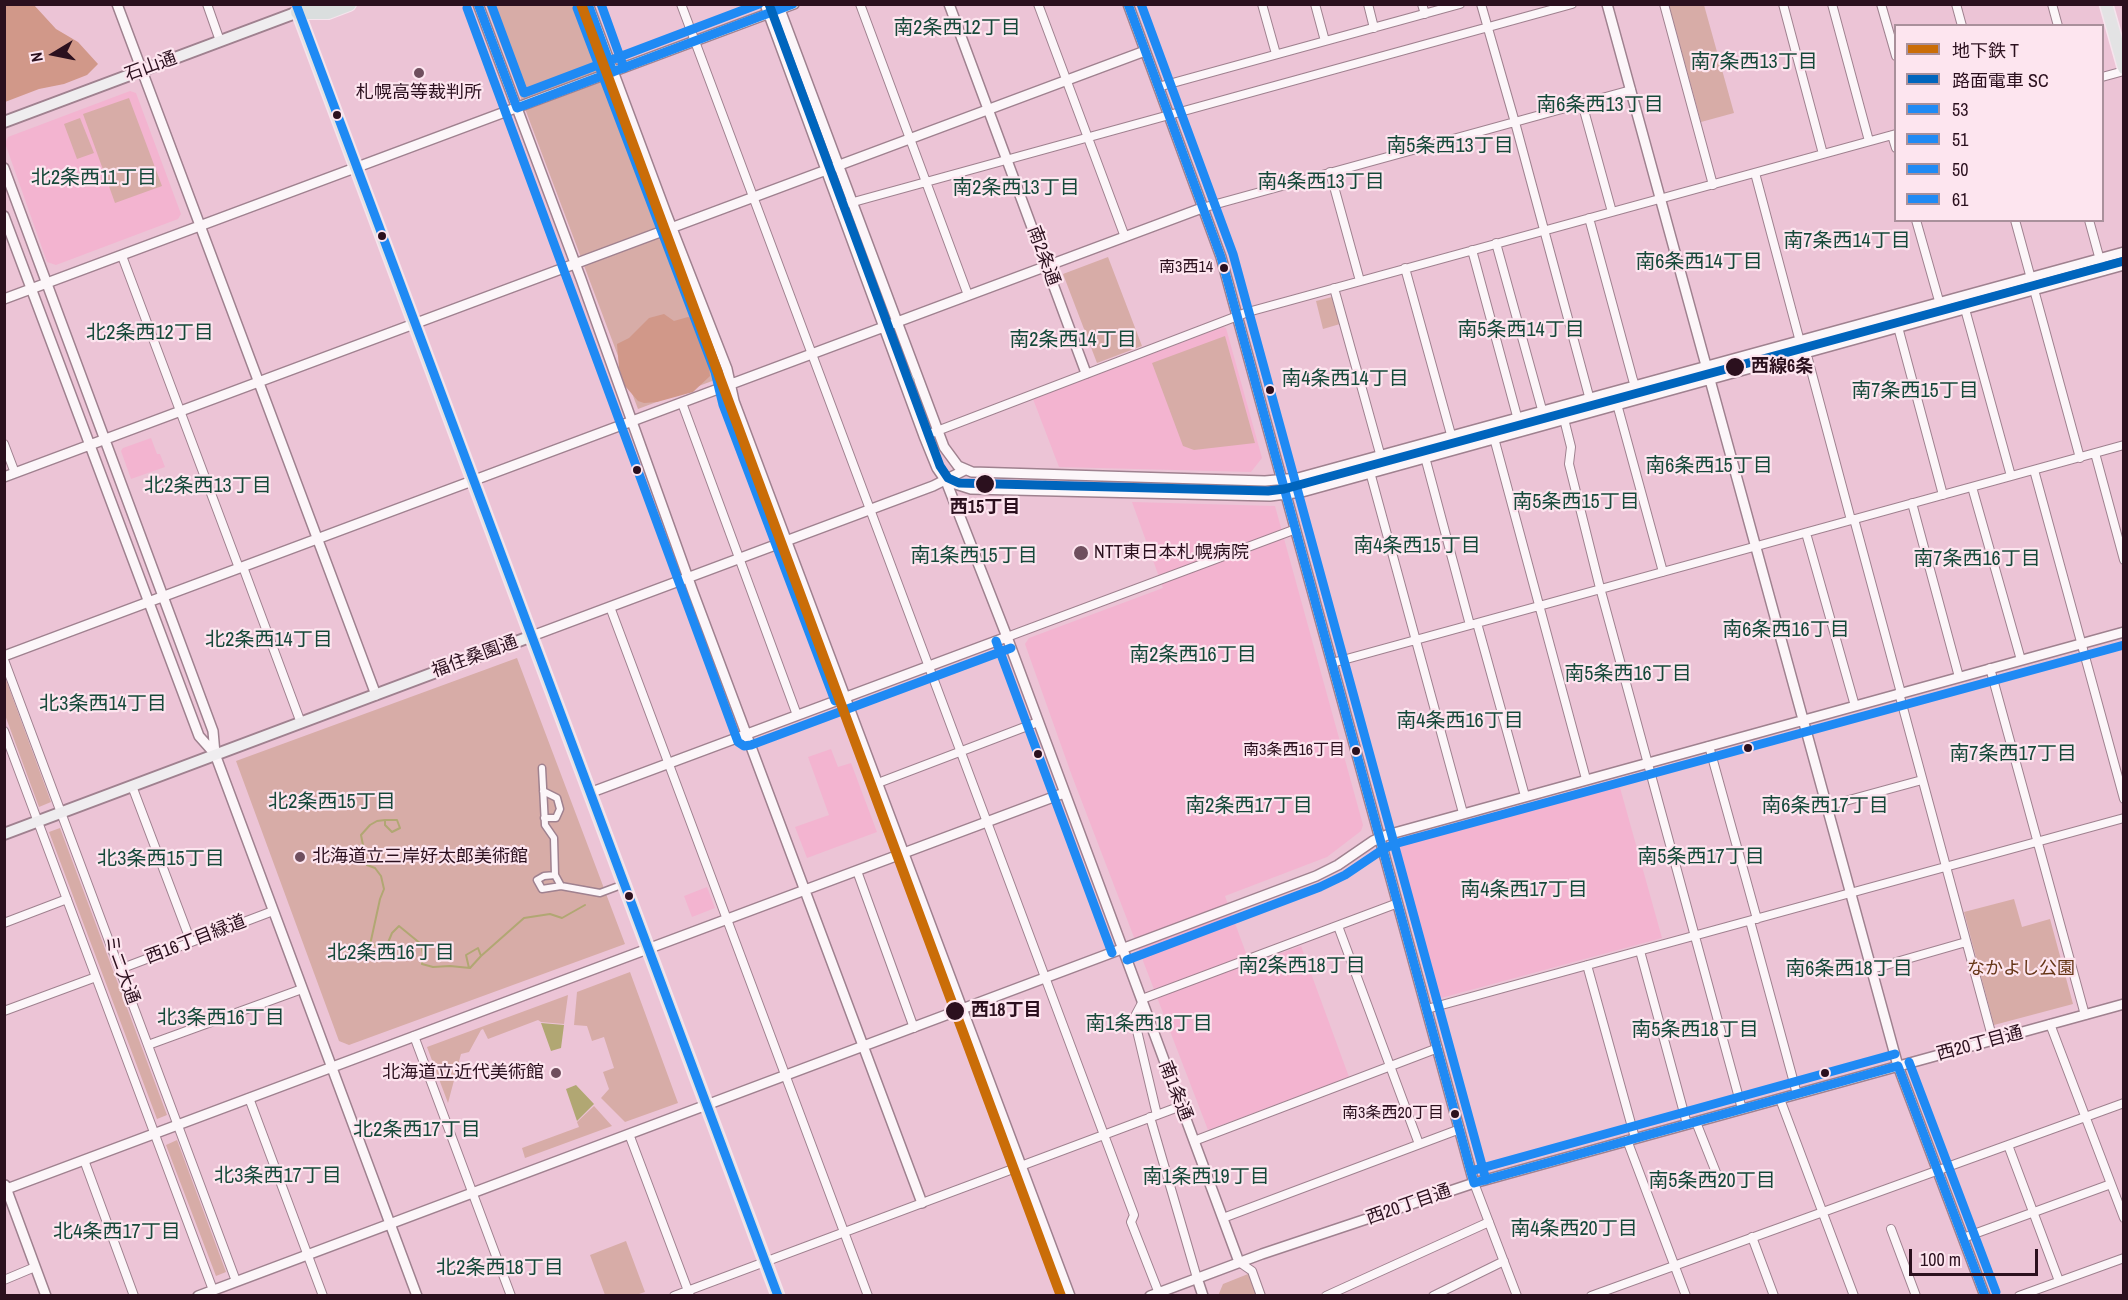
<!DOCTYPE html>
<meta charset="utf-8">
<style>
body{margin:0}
#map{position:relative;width:2128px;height:1300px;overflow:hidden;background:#ecc4d6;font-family:"Archivo Narrow","Noto Sans JP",sans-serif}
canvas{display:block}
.frame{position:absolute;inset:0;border:6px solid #2b101e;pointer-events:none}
.legend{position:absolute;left:1894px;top:24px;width:210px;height:198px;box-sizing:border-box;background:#fde5ef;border:2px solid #a9909b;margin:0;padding:8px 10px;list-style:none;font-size:18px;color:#2b101e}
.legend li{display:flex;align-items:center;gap:12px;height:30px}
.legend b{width:30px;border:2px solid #a9909b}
.north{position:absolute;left:24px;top:24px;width:60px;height:60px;-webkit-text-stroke:4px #fde5ef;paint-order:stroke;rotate:260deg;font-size:16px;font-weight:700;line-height:24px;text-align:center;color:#2b101e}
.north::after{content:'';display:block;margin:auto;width:21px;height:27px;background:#2b101e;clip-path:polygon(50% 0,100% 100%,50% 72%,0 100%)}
.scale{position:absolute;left:1909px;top:1249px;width:129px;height:27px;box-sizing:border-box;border:3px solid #2b101e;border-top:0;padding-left:8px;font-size:18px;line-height:21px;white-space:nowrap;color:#2b101e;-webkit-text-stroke:4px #fde5ef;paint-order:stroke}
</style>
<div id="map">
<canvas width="2128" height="1300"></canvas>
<div class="frame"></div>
<ul class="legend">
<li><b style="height:8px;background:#ca6d08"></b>地下鉄 T</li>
<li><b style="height:8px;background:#0065bd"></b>路面電車 SC</li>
<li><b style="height:8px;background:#1f8af4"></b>53</li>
<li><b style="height:8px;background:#1f8af4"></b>51</li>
<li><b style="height:8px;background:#1f8af4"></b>50</li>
<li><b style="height:8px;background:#1f8af4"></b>61</li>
</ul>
<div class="north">N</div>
<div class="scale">100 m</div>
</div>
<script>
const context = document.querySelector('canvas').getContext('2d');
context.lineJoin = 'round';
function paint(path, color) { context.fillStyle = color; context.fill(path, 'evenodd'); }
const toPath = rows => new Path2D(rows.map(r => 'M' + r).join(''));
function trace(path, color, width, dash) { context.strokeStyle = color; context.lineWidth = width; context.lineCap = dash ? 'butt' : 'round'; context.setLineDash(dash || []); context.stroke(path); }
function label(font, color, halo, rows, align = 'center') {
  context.font = font + ' "Archivo Narrow","Noto Sans JP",sans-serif'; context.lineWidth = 4.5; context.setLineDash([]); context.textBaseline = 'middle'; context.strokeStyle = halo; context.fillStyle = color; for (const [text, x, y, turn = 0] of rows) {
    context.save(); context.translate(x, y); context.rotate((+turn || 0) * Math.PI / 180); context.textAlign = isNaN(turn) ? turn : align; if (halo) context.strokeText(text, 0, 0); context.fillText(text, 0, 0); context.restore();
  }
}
const built = toPath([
 [130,91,136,93,181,214,178,219,56,265,47,262,5,143,8,137],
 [1223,327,1226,328,1262,458,1251,472,1059,467,1033,399],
 [151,438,157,454,160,454,165,467,131,479,121,451,123,448],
 [1132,502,1275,506,1363,825,1361,831,1327,857,1225,896,1250,964,1301,946,1349,1077,1208,1130,1072,776,1025,644,1029,638,1163,588],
 [831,749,838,767,851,763,877,832,807,858,795,827,829,815,808,757],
 [1619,784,1662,938,1441,998,1437,996,1396,848,1398,845],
 [707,887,715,908,692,917,684,896]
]);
const green = toPath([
 [486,5,578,5,669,248,720,378,638,409],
 [1669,5,1704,5,1734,113,1701,122],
 [129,98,162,186,115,203,83,114],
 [80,118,94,153,77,159,64,124],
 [1108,257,1142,346,1097,363,1063,274],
 [1332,297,1340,324,1323,329,1316,301],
 [1225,336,1255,443,1194,450,1183,446,1152,363],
 [517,658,625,944,349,1045,339,1041,236,761],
 [5,677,51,802,39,807,5,715],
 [60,828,167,1115,157,1119,49,832],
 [2014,899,2022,927,2050,919,2073,1004,1994,1025,1964,912],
 [630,972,678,1103,625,1122,601,1098,609,1089,603,1072,614,1068,604,1037,592,1041,587,1026,574,1025,577,992],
 [568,995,564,1024,541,1022,538,1020,488,1039,483,1029,481,1030,469,1052,461,1054,448,1103,427,1047],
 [594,1106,612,1126,525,1158,522,1148,579,1127,577,1122],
 [177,1140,226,1272,216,1276,166,1145],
 [626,1241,645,1292,636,1295,605,1295,590,1255],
 [1248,1274,1257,1295,1218,1296,1223,1284]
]);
const forest = toPath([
 [5,4,34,5,56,29,78,42,98,64,87,75,64,84,39,89,5,102],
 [664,314,674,321,688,317,696,320,708,356,710,376,693,392,657,402,644,403,638,401,625,386,619,368,617,344,629,338,649,318]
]);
const water = toPath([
 [541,1023,564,1025,561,1048,551,1051],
 [576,1085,594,1104,577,1121,566,1089]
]);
const stream = toPath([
 [385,820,397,820,400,828,392,832,385,825,385,820,377,821,370,825,361,835,367,865,375,868,381,876,384,889,380,899,370,945,387,945,392,933,399,926,421,944,423,954,422,964,433,967,450,966,470,968,481,956,524,918,550,914,562,918,585,905],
 [469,968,466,955,478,948,481,956]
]);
const pedestrian = toPath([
 [542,768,545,825,554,838,555,875,561,886,600,893,616,887],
 [543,791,557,798,560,809,556,818,544,818],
 [555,875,544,876,537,880,542,889,561,886]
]);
const minor = toPath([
 [207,4,220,41],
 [681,4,1134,1215,1131,1222,1160,1296],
 [860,4,968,295],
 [1038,4,1125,237],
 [1262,4,1276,54],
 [1315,4,1325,41],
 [1368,4,1374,28],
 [1422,4,1425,14],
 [1481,4,1516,126,1593,411],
 [1664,4,1713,185],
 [1783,4,1823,154],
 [1832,4,1869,141],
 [1881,4,1896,56],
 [1956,4,1962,26],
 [2052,4,2058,26],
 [2102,77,2124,71],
 [1158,87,1460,4],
 [1582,103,1612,212],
 [1892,135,1896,148],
 [1330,172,1360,281],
 [1755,173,1803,353,1808,359,1851,520],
 [839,206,1572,4],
 [1202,208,1631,90],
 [1589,218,1633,380,1640,398],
 [1916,220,1943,315],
 [2015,220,2080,458],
 [2089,220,2103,271],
 [1496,243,1546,424],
 [1472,250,1521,431],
 [122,256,239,568],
 [1405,268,1455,449],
 [1334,288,1384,468],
 [1965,309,2011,476],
 [1898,327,1943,495],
 [682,403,797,715],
 [1617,404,1663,572],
 [1564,419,1571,447,1569,464,1599,584,1742,1109],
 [924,436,1248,312,1896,134],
 [1494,438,1586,779],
 [4,444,15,473],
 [2095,453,2124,560],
 [1425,457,1470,625],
 [2034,470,2124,799],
 [1370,472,1463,813],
 [1972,487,2021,660],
 [1912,503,1959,677],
 [1854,519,1901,693],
 [1806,533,1855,706],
 [243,567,301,723],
 [610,607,868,1296],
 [1477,623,1525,796],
 [1007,637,1296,529],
 [4,660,236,1281],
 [1332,663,2124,445],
 [1990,668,2085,1015],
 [1899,693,1993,1040],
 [4,731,213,1290],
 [1709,746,1757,919],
 [878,783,1038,722],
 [132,786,191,942],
 [1827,806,1922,780],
 [857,871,914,1028],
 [1750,921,1797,1094],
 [4,923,67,899],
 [1338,926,1419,1144],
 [1640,951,1687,1124],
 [1587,965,1635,1138],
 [120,969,273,911],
 [1872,969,1966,942],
 [1142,999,1398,903],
 [1142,1003,1134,1018,1157,1115],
 [1427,1009,2124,818],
 [4,1011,96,977],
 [2050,1024,2124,1218],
 [414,1036,511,1296],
 [148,1045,302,989],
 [249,1098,323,1296],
 [1780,1099,1854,1296],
 [1150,1117,1197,1278],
 [1696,1122,1719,1180],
 [629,1134,690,1296],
 [1627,1140,1686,1296],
 [1194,1141,1438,1048],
 [2008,1145,2059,1281],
 [84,1160,134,1296],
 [1474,1183,1517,1296],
 [1223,1218,1460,1129],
 [1891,1229,1916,1296],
 [1752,1237,1774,1296],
 [1963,1238,2111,1184],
 [1239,1262,1252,1271,1261,1296],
 [4,1280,35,1267],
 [674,1296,1181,1106],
 [1326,1296,1489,1222],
 [1433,1296,1504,1261],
 [1591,1296,2124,1103],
 [2019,1296,2124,1258]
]);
const tertiary = toPath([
 [117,4,376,695],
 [478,4,581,279,693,592,922,1203],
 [588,4,666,213,727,369,734,401,1070,1296],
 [765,4,924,436,937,468,946,481,1007,637,1239,1262],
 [778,4,944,447,958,466,972,472,1265,481,1298,478,2124,252],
 [949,4,1086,373],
 [1128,4,1221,257,1474,1183],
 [1607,4,1898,1066,1985,1296],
 [4,168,213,731,215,754,417,1296],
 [4,216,199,736,215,754],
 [4,299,794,4],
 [4,477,1145,51],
 [946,481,971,489,1270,496,1302,492,2124,265],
 [532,636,933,486,965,470],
 [4,656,1202,208],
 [592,792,1007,637],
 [5,1185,46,1296],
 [4,1190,1064,793],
 [1197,1278,1203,1296],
 [198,1296,1316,876,1338,865,1373,841,1387,835,2124,632],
 [1150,1296,1262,1254,1474,1183,2124,1004]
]);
const secondary = toPath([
 [4,122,298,12],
 [4,834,532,636]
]);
const primary = toPath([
 [2106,4,2124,68],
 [298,12,778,1296]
]);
const trunk = toPath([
 [298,12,328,12,349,4]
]);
const tram = toPath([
 [903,363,914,380],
 [1030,485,1046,481]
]);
const bus1 = toPath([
 [478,4,517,108],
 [588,4,613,72],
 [1128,4,1221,257,1474,1183],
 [517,108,793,4],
 [1898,1066,1985,1296],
 [1474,1183,1898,1066]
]);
const bus2 = toPath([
 [467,8,738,742,744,746,751,745,1011,648],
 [577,8,715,372,723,405,835,701],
 [996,641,1112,953],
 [1127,960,1320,887,1345,875,1385,848,1398,843,2124,645]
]);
const bus3 = toPath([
 [491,4,524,93,759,4],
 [601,4,624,68],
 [1141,4,1233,254,1486,1180],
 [1909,1062,1996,1292],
 [1471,1171,1895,1054]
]);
const bus4 = toPath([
 [296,4,778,1296]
]);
const tram1 = toPath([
 [769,4,940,466,948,478,959,483,1268,491,1284,489,2124,261]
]);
const metro1 = toPath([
 [581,4,1061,1296]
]);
const markers = [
 [419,73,6,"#6f4f5e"],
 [337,115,5,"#2b101e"],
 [382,236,5,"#2b101e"],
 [1224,268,5,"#2b101e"],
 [1735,367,10,"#2b101e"],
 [1270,390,5,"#2b101e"],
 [637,470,5,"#2b101e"],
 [985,484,10,"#2b101e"],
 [1081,553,8,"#6f4f5e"],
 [1748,748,5,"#2b101e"],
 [1356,751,5,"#2b101e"],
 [1038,754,5,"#2b101e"],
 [300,857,6,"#6f4f5e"],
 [629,896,5,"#2b101e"],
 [955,1011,10,"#2b101e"],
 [556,1073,6,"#6f4f5e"],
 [1825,1073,5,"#2b101e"],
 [1455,1114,5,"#2b101e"]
];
const busNames = [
 ["南3西14",1213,268],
 ["南3条西16丁目",1345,751],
 ["南3条西20丁目",1444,1114]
];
const streetNames = [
 ["石山通",151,67,-20],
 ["南2条通",1043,256,70],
 ["福住桑園通",475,657,-20],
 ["西16丁目緑道",196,940,-21],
 ["ミニ大通",121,970,70],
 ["西20丁目通",1980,1044,-15],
 ["南1条通",1175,1091,69],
 ["西20丁目通",1409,1205,-19]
];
const poiNames = [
 ["札幌高等裁判所",419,93,"center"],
 ["NTT東日本札幌病院",1094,553],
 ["北海道立三岸好太郎美術館",312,857],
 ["北海道立近代美術館",544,1073,"right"]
];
const stopNames = [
 ["西線6条",1751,367],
 ["西15丁目",985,508,"center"],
 ["西18丁目",971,1011]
];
const parkNames = [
 ["なかよし公園",2021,969]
];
const neighbourhoodNames = [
 ["南2条西12丁目",957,29],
 ["南7条西13丁目",1754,63],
 ["南6条西13丁目",1600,106],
 ["南5条西13丁目",1450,147],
 ["北2条西11丁目",94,179],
 ["南4条西13丁目",1321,183],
 ["南2条西13丁目",1016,189],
 ["南7条西14丁目",1847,242],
 ["南6条西14丁目",1699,263],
 ["南5条西14丁目",1521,331],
 ["北2条西12丁目",150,334],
 ["南2条西14丁目",1073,341],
 ["南4条西14丁目",1345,380],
 ["南7条西15丁目",1915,392],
 ["南6条西15丁目",1709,467],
 ["北2条西13丁目",208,487],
 ["南5条西15丁目",1576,503],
 ["南4条西15丁目",1417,547],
 ["南1条西15丁目",974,557],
 ["南7条西16丁目",1977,560],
 ["南6条西16丁目",1786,631],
 ["北2条西14丁目",269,641],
 ["南2条西16丁目",1193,656],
 ["南5条西16丁目",1628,675],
 ["北3条西14丁目",103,705],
 ["南4条西16丁目",1460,722],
 ["南7条西17丁目",2013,755],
 ["北2条西15丁目",332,803],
 ["南2条西17丁目",1249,807],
 ["南6条西17丁目",1825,807],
 ["南5条西17丁目",1701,858],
 ["北3条西15丁目",161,860],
 ["南4条西17丁目",1524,891],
 ["北2条西16丁目",391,954],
 ["南2条西18丁目",1302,967],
 ["南6条西18丁目",1849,970],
 ["北3条西16丁目",221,1019],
 ["南1条西18丁目",1149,1025],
 ["南5条西18丁目",1695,1031],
 ["北2条西17丁目",417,1131],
 ["北3条西17丁目",278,1177],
 ["南1条西19丁目",1206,1178],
 ["南5条西20丁目",1712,1182],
 ["南4条西20丁目",1574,1230],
 ["北4条西17丁目",117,1233],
 ["北2条西18丁目",500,1269]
];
paint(built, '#f3b4d0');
paint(green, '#d7aca7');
paint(forest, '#d19889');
paint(water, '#b1a773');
trace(stream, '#b1a773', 2);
trace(pedestrian, '#9f818f', 9);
trace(minor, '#9f818f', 10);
trace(tertiary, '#9f818f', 12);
trace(secondary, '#9f818f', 14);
trace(primary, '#f6e4ed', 15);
trace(trunk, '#f6e4ed', 16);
trace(pedestrian, '#fcf6f9', 6);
trace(minor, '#fcf6f9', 8);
trace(tertiary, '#fcf6f9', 9);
trace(secondary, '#efedef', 10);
trace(primary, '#e3e3e4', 12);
trace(trunk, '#dadede', 14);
trace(tram, '#b9afb3', 1.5);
trace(bus1, '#1f8af4', 9);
trace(bus2, '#1f8af4', 9);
trace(bus3, '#1f8af4', 9);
trace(bus4, '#1f8af4', 9);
trace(tram1, '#0065bd', 9);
trace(metro1, '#ca6d08', 10);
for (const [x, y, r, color] of markers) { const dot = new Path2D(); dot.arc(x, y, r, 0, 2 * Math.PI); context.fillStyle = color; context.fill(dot); trace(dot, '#fde5ef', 2); }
label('16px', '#2b101e', '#fde5ef', busNames, 'right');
label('18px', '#2b101e', '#fde5ef', streetNames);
label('18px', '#2b101e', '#fde5ef', poiNames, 'left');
label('bold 18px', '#2b101e', '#fde5ef', stopNames, 'left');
label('18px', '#653516', '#fde5ef', parkNames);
label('20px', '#16493a', '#fde5ef', neighbourhoodNames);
</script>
